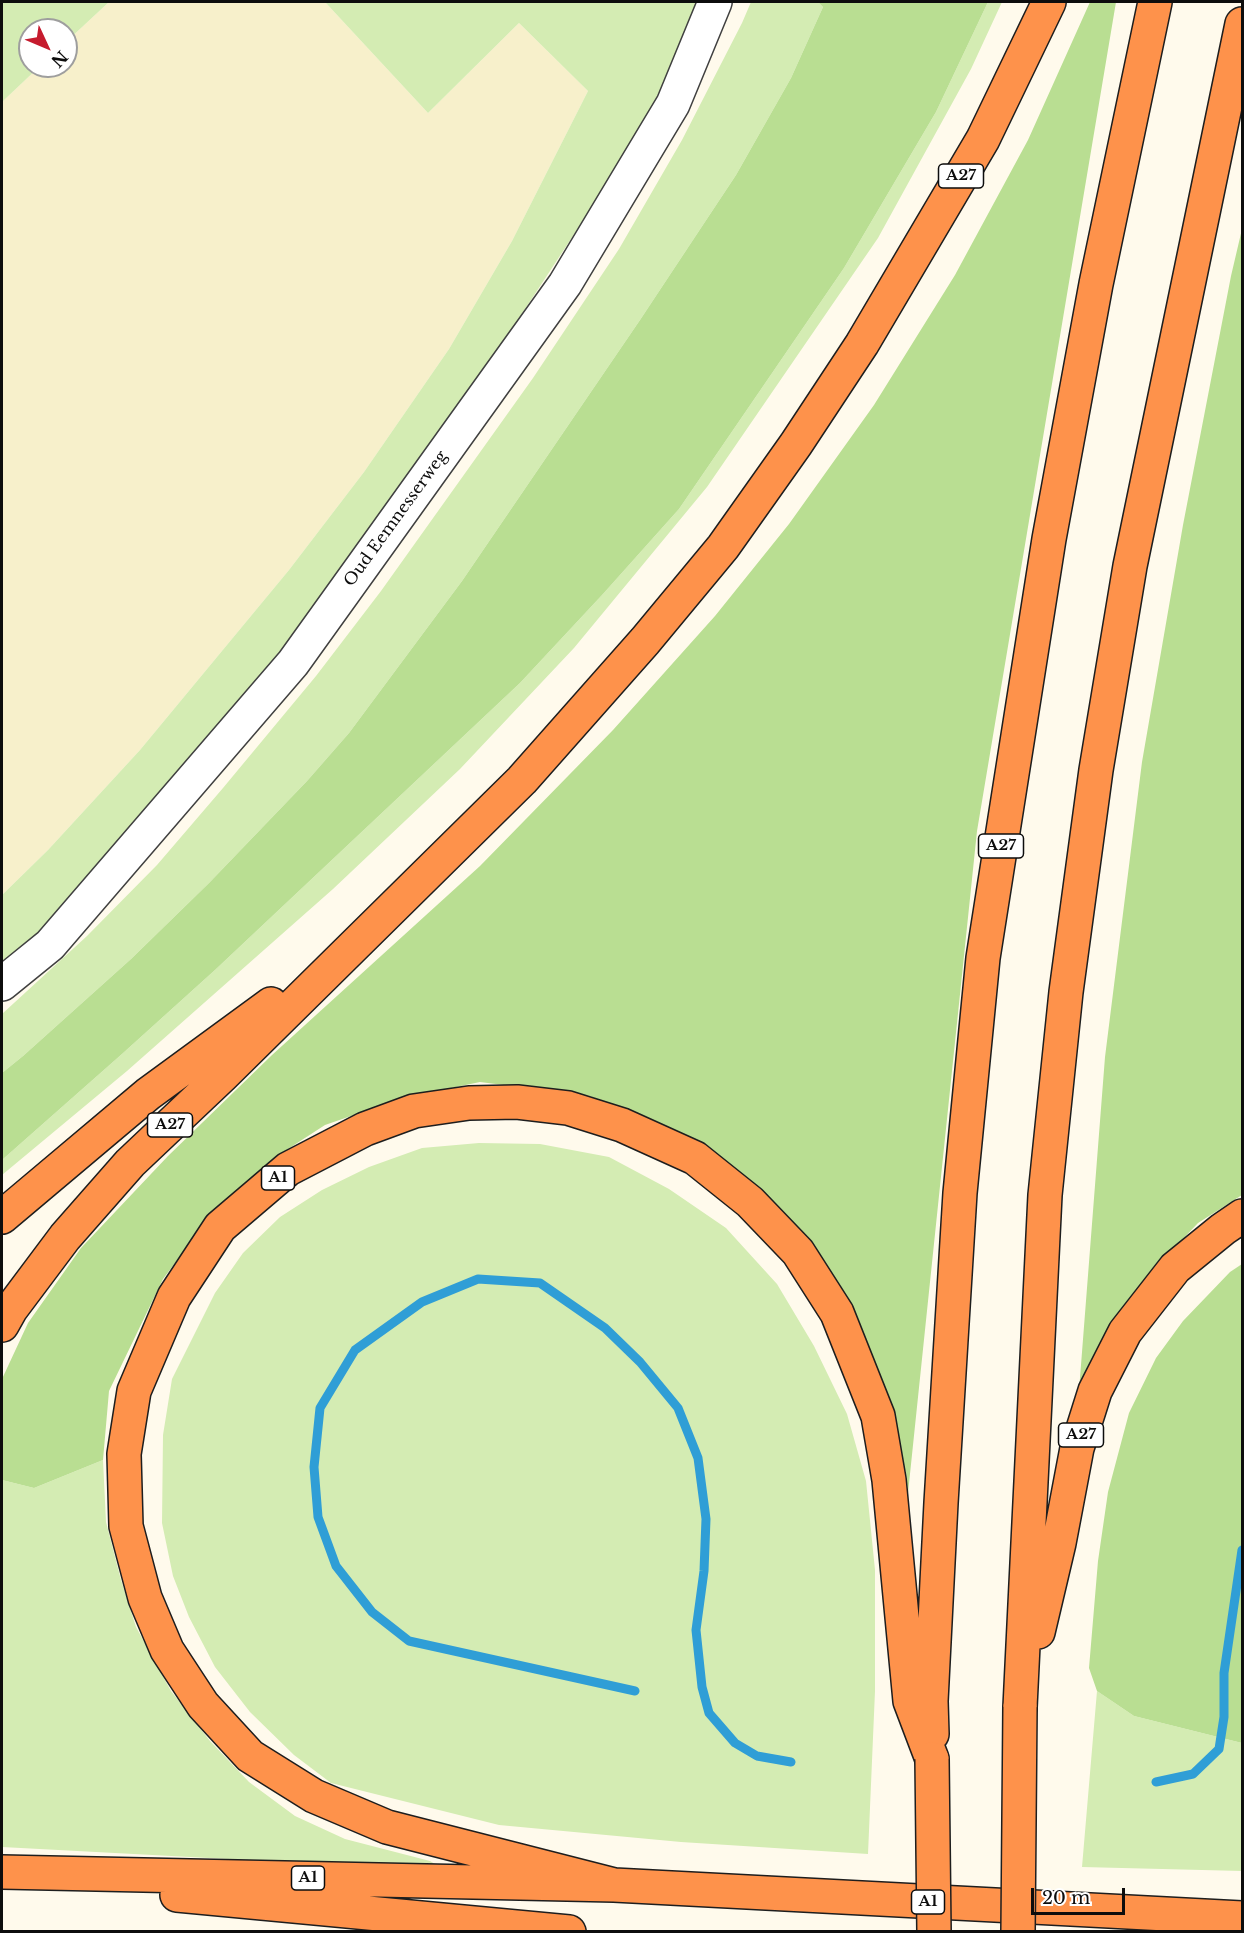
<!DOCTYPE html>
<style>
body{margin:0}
#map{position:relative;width:1244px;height:1933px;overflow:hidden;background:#fffaec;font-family:"Libre Baskerville",serif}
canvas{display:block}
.frame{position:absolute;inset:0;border:3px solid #0d0d0d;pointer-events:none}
.north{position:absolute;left:18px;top:18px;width:60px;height:60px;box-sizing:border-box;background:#fff;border:2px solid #9e9e9e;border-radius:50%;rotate:134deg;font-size:16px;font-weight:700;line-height:24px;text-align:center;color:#0d0d0d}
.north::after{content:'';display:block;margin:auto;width:21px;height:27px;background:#c61b2e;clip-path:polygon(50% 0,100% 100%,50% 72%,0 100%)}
.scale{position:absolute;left:1031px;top:1888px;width:94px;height:27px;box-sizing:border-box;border:3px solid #0d0d0d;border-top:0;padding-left:8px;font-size:18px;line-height:21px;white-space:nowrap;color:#0d0d0d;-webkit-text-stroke:4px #fff;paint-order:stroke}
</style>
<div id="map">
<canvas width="1244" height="1933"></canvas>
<div class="frame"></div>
<div class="north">N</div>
<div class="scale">20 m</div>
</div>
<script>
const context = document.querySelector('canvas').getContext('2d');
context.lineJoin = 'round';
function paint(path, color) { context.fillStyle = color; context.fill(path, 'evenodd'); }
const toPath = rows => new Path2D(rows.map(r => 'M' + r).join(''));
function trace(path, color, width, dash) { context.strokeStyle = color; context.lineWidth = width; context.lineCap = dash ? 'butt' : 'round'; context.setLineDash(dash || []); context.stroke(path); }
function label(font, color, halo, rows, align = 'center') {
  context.font = font + ' "Libre Baskerville",serif'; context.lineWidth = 6; context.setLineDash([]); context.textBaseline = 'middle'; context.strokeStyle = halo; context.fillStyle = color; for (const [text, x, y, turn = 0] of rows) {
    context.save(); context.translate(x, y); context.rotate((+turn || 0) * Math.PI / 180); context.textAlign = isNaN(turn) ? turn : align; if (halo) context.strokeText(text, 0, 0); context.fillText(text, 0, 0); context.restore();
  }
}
const farmland = toPath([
 [109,2,325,2,428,113,519,23,588,91,512,241,449,349,364,472,289,570,140,750,48,850,2,895,2,102,40,66,66,66,66,42]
]);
const green = toPath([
 [2,2,109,2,66,42,66,30,30,30,30,66,40,66,2,102],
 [325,2,707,2,686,46,646,117,590,210,464,402,279,660,34,941,2,969,2,895,48,850,140,750,289,570,364,472,449,349,512,241,588,91,519,23,428,113],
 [751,2,818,2,823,7,791,78,736,175,640,320,462,581,349,733,307,781,209,883,131,959,23,1056,2,1073,2,1014,87,936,157,865,223,788,316,676,381,591,533,378,619,249,682,140,742,23],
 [988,2,1002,2,971,69,878,238,707,487,574,648,460,769,333,889,127,1071,2,1175,2,1160,122,1054,215,970,520,683,603,594,679,509,844,268,936,112],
 [479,1143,540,1144,609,1157,669,1189,726,1228,777,1284,814,1346,847,1414,866,1481,875,1570,875,1691,868,1854,681,1842,499,1825,331,1783,294,1755,250,1712,215,1667,189,1617,173,1576,162,1523,163,1435,172,1379,215,1293,243,1253,280,1217,322,1190,369,1167,422,1148],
 [103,1460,106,1522,121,1580,136,1627,171,1691,210,1741,249,1782,295,1816,345,1839,430,1861,443,1869,303,1863,2,1847,2,1480,34,1488],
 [1097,1691,1134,1716,1242,1743,1242,1871,1082,1867]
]);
const forest = toPath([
 [818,2,988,2,936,112,844,268,679,509,603,594,520,683,215,970,122,1054,2,1160,2,1073,23,1056,131,959,209,883,307,781,349,733,462,581,640,320,736,175,791,78,823,7],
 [1090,2,1116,2,977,831,908,1493,906,1473,885,1400,850,1326,690,1139,590,1096,480,1082,403,1098,325,1125,274,1158,213,1212,163,1279,109,1391,103,1460,34,1488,2,1480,2,1379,28,1323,81,1248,168,1156,272,1055,480,866,613,730,715,616,789,524,874,405,955,275,1028,140],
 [1242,229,1242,1195,1198,1223,1158,1265,1076,1429,1105,1057,1142,762,1183,525,1231,276],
 [1242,1264,1242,1743,1134,1716,1097,1691,1089,1668,1098,1561,1108,1492,1129,1413,1156,1358,1183,1321,1230,1272]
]);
const stream = toPath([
 [635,1691,409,1641,372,1612,336,1566,318,1517,314,1467,320,1408,355,1350,422,1302,478,1279,540,1283,605,1328,640,1362,678,1408,698,1458,706,1519,704,1571,696,1630,702,1687,709,1713,735,1743,757,1756,791,1762],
 [1156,1782,1193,1774,1219,1749,1224,1717,1224,1673,1242,1550]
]);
const minor = toPath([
 [2,984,50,945,293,663,565,284,673,104,715,2]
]);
const highway = toPath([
 [2,1217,148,1094,271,1004],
 [2,1325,11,1309,65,1237,130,1163,223,1075,522,780,645,641,723,547,796,444,862,344,983,139,1049,2],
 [1038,1632,1059,1543,1077,1448,1095,1391,1125,1332,1175,1268,1223,1229,1242,1216],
 [1020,1707,1045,1195,1066,992,1096,770,1130,566,1242,24],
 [932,1734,931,1701,941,1503,960,1193,983,958,1049,539,1096,284,1155,2],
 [2,1872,614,1885,1242,1918],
 [614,1885,387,1827,314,1796,250,1756,203,1705,167,1650,145,1598,126,1526,124,1454,134,1391,174,1297,220,1227,288,1169,365,1129,414,1111,469,1103,517,1102,568,1108,622,1125,695,1158,750,1202,798,1252,837,1313,878,1416,889,1480,910,1701,932,1759],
 [177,1895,569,1932]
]);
const highwayBridge = toPath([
 [932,1759,934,1932],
 [1018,1932,1020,1707]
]);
const shields = [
 [961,176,45],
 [1001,846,45],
 [170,1125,45],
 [278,1178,33],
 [1081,1435,45],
 [308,1878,33],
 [928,1902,33]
];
const shieldNames = [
 ["A27",961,176],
 ["A27",1001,846],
 ["A27",170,1125],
 ["A1",278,1178],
 ["A27",1081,1435],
 ["A1",308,1878],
 ["A1",928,1902]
];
const streetNames = [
 ["Oud Eemnesserweg",396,519,-54]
];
paint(farmland, '#f7f0cb');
paint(green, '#d4ecb3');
paint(forest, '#b9de92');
trace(stream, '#2f9ed6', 9);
trace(minor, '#404040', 36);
trace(highway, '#1e1e1e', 36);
trace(minor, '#fff', 33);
trace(highway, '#fe924b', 33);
trace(highwayBridge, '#1e1e1e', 36, []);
trace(highwayBridge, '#fe924b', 33);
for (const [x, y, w] of shields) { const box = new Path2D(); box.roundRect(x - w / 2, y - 12, w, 24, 4.5); context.fillStyle = '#fff'; context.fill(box); trace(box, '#0d0d0d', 1.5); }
label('bold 15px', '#0d0d0d', null, shieldNames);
label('16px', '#0d0d0d', '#fff', streetNames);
</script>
